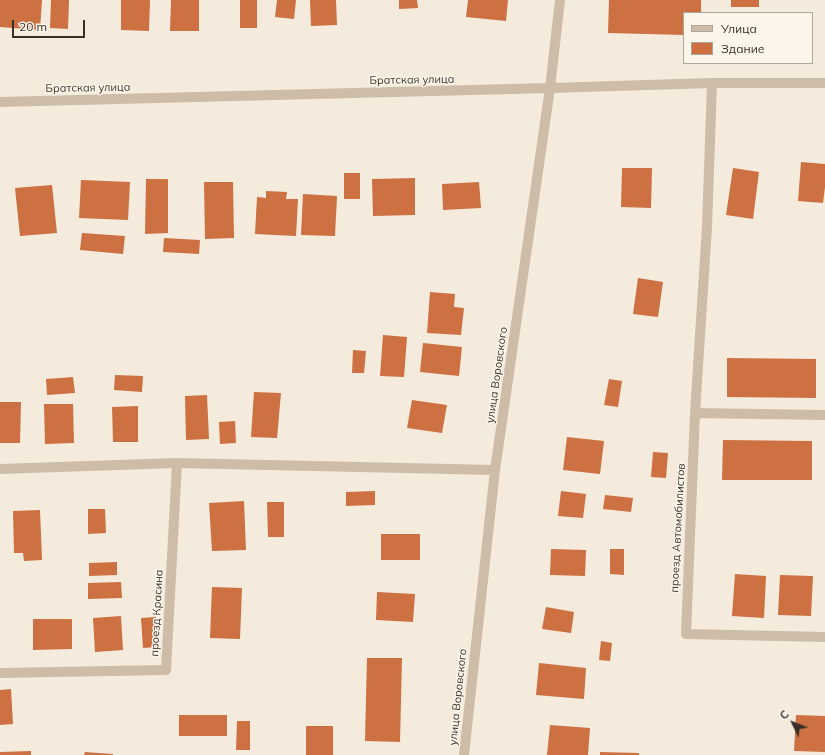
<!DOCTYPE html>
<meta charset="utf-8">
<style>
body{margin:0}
#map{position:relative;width:825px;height:755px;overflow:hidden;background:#f4ebdd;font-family:Mulish,sans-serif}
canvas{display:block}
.legend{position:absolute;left:683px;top:12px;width:130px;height:52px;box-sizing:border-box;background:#fbf5ea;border:1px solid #ada69c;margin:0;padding:5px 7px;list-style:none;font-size:12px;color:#392f28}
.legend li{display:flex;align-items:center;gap:8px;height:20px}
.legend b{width:20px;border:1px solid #ada69c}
.north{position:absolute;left:773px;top:703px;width:40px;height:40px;-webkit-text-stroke:3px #fbf5ea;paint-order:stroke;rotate:313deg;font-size:11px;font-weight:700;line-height:16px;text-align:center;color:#392f28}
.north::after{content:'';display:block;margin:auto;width:14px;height:18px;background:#392f28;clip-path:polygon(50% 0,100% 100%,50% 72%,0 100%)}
.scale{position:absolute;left:12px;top:20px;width:73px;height:18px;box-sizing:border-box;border:2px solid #392f28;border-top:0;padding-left:5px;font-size:12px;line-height:14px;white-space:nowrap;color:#392f28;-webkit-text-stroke:3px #fbf5ea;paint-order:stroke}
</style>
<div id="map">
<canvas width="825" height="755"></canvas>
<ul class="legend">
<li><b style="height:5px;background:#cdbca8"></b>Улица</li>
<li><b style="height:11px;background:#cd7042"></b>Здание</li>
</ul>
<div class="north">С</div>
<div class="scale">20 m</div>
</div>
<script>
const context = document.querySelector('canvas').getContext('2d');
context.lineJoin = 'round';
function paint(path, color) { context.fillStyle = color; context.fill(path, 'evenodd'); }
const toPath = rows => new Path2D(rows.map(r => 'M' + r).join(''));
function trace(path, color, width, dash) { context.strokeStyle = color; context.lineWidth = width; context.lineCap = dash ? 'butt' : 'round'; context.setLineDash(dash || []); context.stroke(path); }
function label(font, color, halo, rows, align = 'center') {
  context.font = font + ' Mulish,sans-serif'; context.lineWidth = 3; context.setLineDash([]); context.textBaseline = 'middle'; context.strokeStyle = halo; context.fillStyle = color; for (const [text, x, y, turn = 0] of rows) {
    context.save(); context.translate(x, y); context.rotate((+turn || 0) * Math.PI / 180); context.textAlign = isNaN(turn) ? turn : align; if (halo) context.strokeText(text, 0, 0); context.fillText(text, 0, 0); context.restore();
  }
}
const building = toPath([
 [0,0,42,0,40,30,0,27],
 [51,0,69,0,68,29,50,28],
 [121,0,150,0,149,31,121,30],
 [171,0,199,0,199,31,170,31],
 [240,0,257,0,257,28,240,28],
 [277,0,296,0,294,19,275,17],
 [310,0,336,0,337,25,311,26],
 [399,0,417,0,418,8,399,9],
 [468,0,508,0,506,21,466,17],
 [609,0,701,0,701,13,684,13,684,35,608,33],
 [731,0,759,0,759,7,731,7],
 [801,162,825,164,825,187,823,203,798,201],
 [622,168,652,168,651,208,621,207],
 [733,168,759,172,753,219,726,215],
 [344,173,360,173,360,199,344,199],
 [415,178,415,215,373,216,372,179],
 [146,179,168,179,168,233,145,234],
 [81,180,130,182,128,220,79,218],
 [204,182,233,182,234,238,205,239],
 [479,182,481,208,443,210,442,184],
 [52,185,57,233,20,236,15,188],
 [266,191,287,192,286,199,298,199,296,236,255,234,257,197,266,198],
 [303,194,337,196,335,236,301,235],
 [82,233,125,236,123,254,80,250],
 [164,238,200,240,199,254,163,252],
 [638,278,663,282,658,317,633,314],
 [430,292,455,294,454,307,464,308,461,335,427,333],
 [383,335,407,337,404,377,380,376],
 [423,343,462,347,459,376,420,372],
 [353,350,366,351,364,373,352,373],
 [727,358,816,359,816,398,727,397],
 [115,375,143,376,142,392,114,390],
 [73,377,75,393,47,395,46,379],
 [609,379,622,381,618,407,604,405],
 [254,392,281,393,277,438,251,437],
 [207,395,209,439,186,440,185,396],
 [412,400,447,405,442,433,407,428],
 [0,402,21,402,20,443,0,443],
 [44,404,73,404,74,443,45,444],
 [138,406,138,442,113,442,112,407],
 [235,421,236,443,220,444,219,422],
 [567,437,604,441,600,474,563,470],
 [723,440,812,441,812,480,722,480],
 [653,452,668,453,666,478,651,477],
 [375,491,375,505,346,506,346,492],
 [561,491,586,494,583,518,558,516],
 [605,495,633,498,631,512,603,509],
 [244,501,246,550,212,551,209,503],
 [267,502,284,502,284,537,268,537],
 [88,509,105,509,106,533,88,534],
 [40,510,42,560,24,561,23,553,14,553,13,511],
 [381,534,420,534,420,560,381,560],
 [551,549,586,550,585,576,550,575],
 [610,549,624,549,624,575,610,574],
 [117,562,117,575,89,576,89,563],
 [735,574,766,576,764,618,732,616],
 [780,575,813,576,811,616,778,615],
 [121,582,122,598,88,599,88,583],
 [212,587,242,588,240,639,210,638],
 [377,592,415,594,413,622,376,620],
 [546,607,574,612,571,633,542,629],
 [121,616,123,650,95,652,93,618],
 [156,617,158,647,143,648,141,618],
 [33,619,72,619,72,649,33,650],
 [601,641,612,643,610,661,599,660],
 [367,658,402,658,400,742,365,741],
 [539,663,586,668,584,699,536,695],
 [11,689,13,724,0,725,0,690],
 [179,715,227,715,227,736,179,736],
 [796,715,825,716,825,752,794,751],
 [237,721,250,721,250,750,236,750],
 [550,725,590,728,588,755,547,755],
 [306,726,333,726,333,755,306,755],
 [31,751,31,755,0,755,0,752],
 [85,752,113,754,113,755,84,755],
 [600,752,639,753,639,755,600,755]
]);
const street = toPath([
 [712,83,707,227,695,413,686,634,825,637],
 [0,102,550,88,712,83,825,83],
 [695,413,825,415],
 [0,469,177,463,495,470],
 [0,673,166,670,177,463],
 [464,755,495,470,550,88,560,0]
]);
const streetNames = [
 ["Братская улица",412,80,-1],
 ["Братская улица",88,88,-1],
 ["улица Воровского",497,375,-82],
 ["проезд Автомобилистов",678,528,-87],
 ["проезд Красина",157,613,-87],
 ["улица Воровского",458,697,-84]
];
paint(building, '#cd7042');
trace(street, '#cdbca8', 10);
label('11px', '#392f28', '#fbf5ea', streetNames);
</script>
